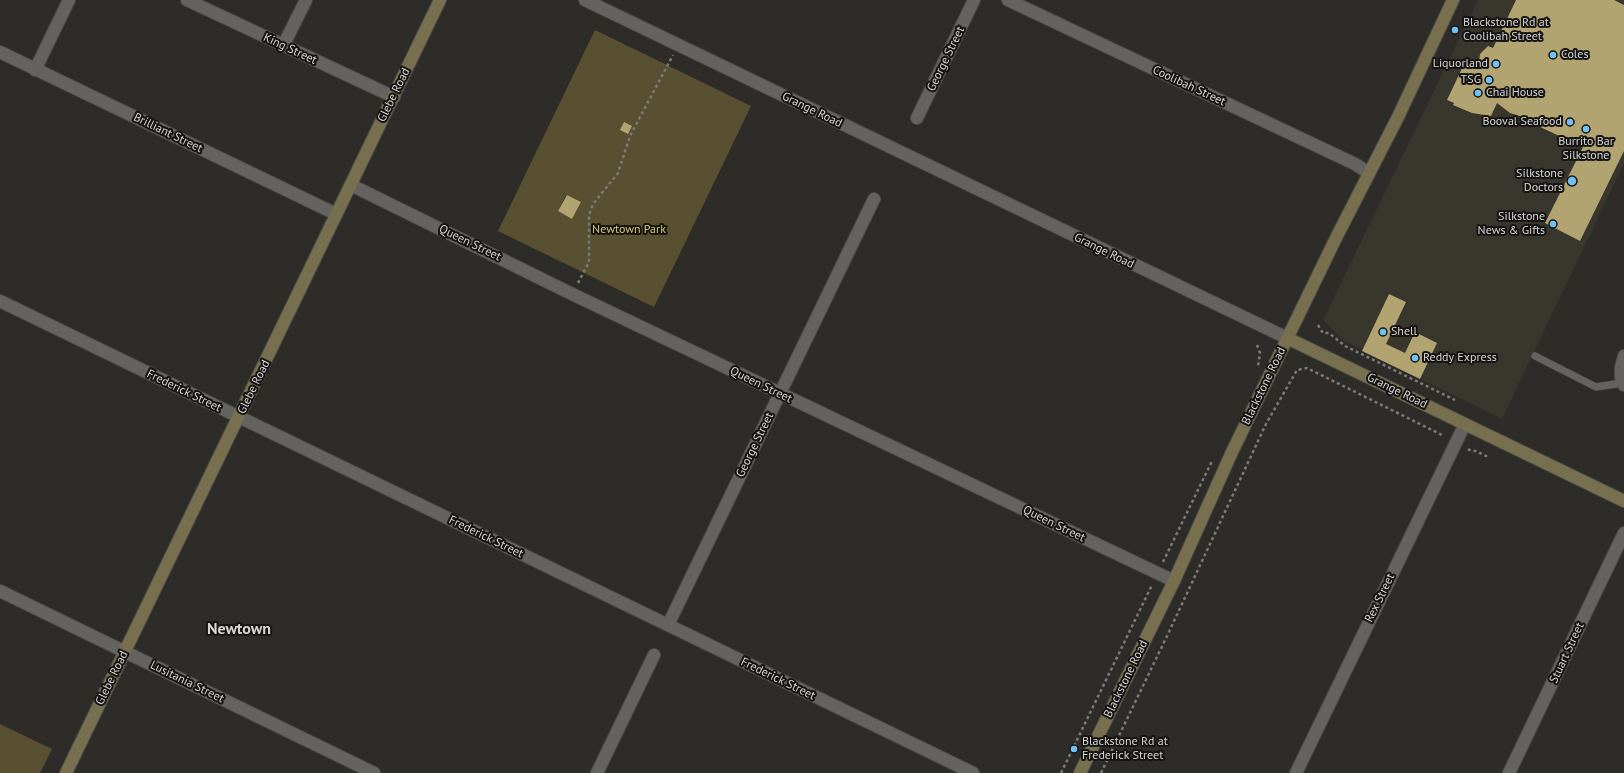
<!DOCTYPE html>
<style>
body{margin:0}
canvas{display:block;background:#2d2c29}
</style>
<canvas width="1624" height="773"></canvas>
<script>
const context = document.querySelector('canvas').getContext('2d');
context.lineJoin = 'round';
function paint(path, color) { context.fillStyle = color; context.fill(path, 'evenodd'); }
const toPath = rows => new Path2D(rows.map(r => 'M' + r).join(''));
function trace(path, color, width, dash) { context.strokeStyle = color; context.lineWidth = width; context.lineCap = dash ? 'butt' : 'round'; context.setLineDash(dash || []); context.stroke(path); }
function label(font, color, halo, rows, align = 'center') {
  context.font = font + ' "PT Sans",sans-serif'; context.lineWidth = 4; context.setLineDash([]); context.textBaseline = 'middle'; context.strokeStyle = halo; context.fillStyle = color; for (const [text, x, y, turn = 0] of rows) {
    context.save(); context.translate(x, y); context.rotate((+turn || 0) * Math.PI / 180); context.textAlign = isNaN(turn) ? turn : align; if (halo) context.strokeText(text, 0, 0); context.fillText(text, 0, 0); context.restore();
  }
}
const built = toPath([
 [1478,0,1624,0,1624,163,1502,419,1344,341,1323,320]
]);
const green = toPath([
 [595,30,751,106,654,307,498,231],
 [566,195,581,202,572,219,558,211],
 [0,724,52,749,40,773,0,773]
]);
const building = toPath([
 [1516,0,1614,0,1624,5,1624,151,1580,241,1545,223,1583,147,1523,119,1523,117,1510,113,1497,103,1491,116,1472,113,1453,105,1454,103,1447,100,1465,62,1471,65,1474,59,1479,62,1480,54,1488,46,1493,48],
 [624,122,632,126,628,134,620,130],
 [567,195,581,202,572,219,558,211],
 [1389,294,1406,302,1386,344,1405,353,1415,332,1437,343,1420,379,1362,351]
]);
const path = toPath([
 [578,283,589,262,589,215,593,204,618,173,630,136,673,55],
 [1318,325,1323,333,1329,333,1345,346,1455,400],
 [1257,345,1260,353,1258,366],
 [1468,449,1471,451,1476,451,1486,456,1487,453],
 [1163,562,1212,461],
 [1061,773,1152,585],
 [1101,773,1168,634,1266,424,1297,370,1307,368,1444,436]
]);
const lane = toPath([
 [1535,356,1596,387,1622,383]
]);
const street = toPath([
 [187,0,394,97],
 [585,0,1287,338],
 [1008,0,1355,164,1369,173],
 [283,46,306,0],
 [0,52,336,214],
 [35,70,69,0],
 [917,118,974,0],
 [351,185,572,294,1174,581],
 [0,301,973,773],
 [1624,356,1621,368,1621,377,1624,385],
 [0,591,374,773],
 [668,625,874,199],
 [597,773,654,655],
 [1296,773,1465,424],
 [1509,773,1624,533]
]);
const secondary = toPath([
 [1287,338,1624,501],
 [66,773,440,0],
 [1080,773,1174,581,1232,452,1336,238,1398,117,1453,0]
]);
const markers = [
 [1455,30,4,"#70c2f4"],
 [1553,55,4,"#70c2f4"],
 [1496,64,4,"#70c2f4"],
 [1489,80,4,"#70c2f4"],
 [1478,93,4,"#70c2f4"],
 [1570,122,4,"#70c2f4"],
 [1586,129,4,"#70c2f4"],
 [1572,181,5,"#70c2f4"],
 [1553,224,4,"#70c2f4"],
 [1383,332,4,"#70c2f4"],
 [1415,358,4,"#70c2f4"],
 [1074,749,4,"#70c2f4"]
];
const poiNames = [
 ["Blackstone Rd at",1463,23],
 ["Coolibah Street",1463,37],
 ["Coles",1561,55],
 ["Liquorland",1488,64,"right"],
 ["TSG",1481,80,"right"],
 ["Chai House",1486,93],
 ["Booval Seafood",1562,122,"right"],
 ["Burrito Bar",1586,142,"center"],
 ["Silkstone",1586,156,"center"],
 ["Silkstone",1563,174,"right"],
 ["Doctors",1563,188,"right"],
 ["Silkstone",1545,217,"right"],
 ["News & Gifts",1545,231,"right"],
 ["Shell",1391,332],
 ["Reddy Express",1423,358],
 ["Blackstone Rd at",1082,742],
 ["Frederick Street",1082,756]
];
const streetNames = [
 ["King Street",290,49,25],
 ["George Street",946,59,-64],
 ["Coolibah Street",1189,86,25],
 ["Glebe Road",394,95,-64],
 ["Grange Road",812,110,26],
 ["Brilliant Street",168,133,26],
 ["Queen Street",470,243,26],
 ["Grange Road",1104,251,26],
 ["Queen Street",761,385,26],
 ["Blackstone Road",1264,386,-64],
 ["Glebe Road",254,387,-64],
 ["Frederick Street",184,391,26],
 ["Grange Road",1397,391,26],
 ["George Street",755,445,-64],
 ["Queen Street",1054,524,26],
 ["Frederick Street",486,537,26],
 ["Rex Street",1380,598,-64],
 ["Stuart Street",1567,653,-65],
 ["Glebe Road",112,678,-64],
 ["Frederick Street",778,679,26],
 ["Blackstone Road",1126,679,-64],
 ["Lusitania Street",187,682,26]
];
const parkNames = [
 ["Newtown Park",629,230]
];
const districtNames = [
 ["Newtown",239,629]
];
paint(built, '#38362d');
paint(green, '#585030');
paint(building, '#b1a470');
trace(lane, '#4b4a48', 8);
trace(street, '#4b4a48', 14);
trace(secondary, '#4b4a48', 14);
trace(path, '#7c7b79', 2.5, [3, 3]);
trace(lane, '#64635f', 7);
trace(street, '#64635f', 12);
trace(secondary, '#776f4d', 12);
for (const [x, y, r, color] of markers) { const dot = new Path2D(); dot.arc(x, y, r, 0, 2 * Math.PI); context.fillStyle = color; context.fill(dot); trace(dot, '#151413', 1.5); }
label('12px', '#d5d5d3', '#151413', poiNames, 'left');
label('12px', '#d5d5d3', '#151413', streetNames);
label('12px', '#d9c577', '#151413', parkNames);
label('bold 16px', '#d5d5d3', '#151413', districtNames);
</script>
